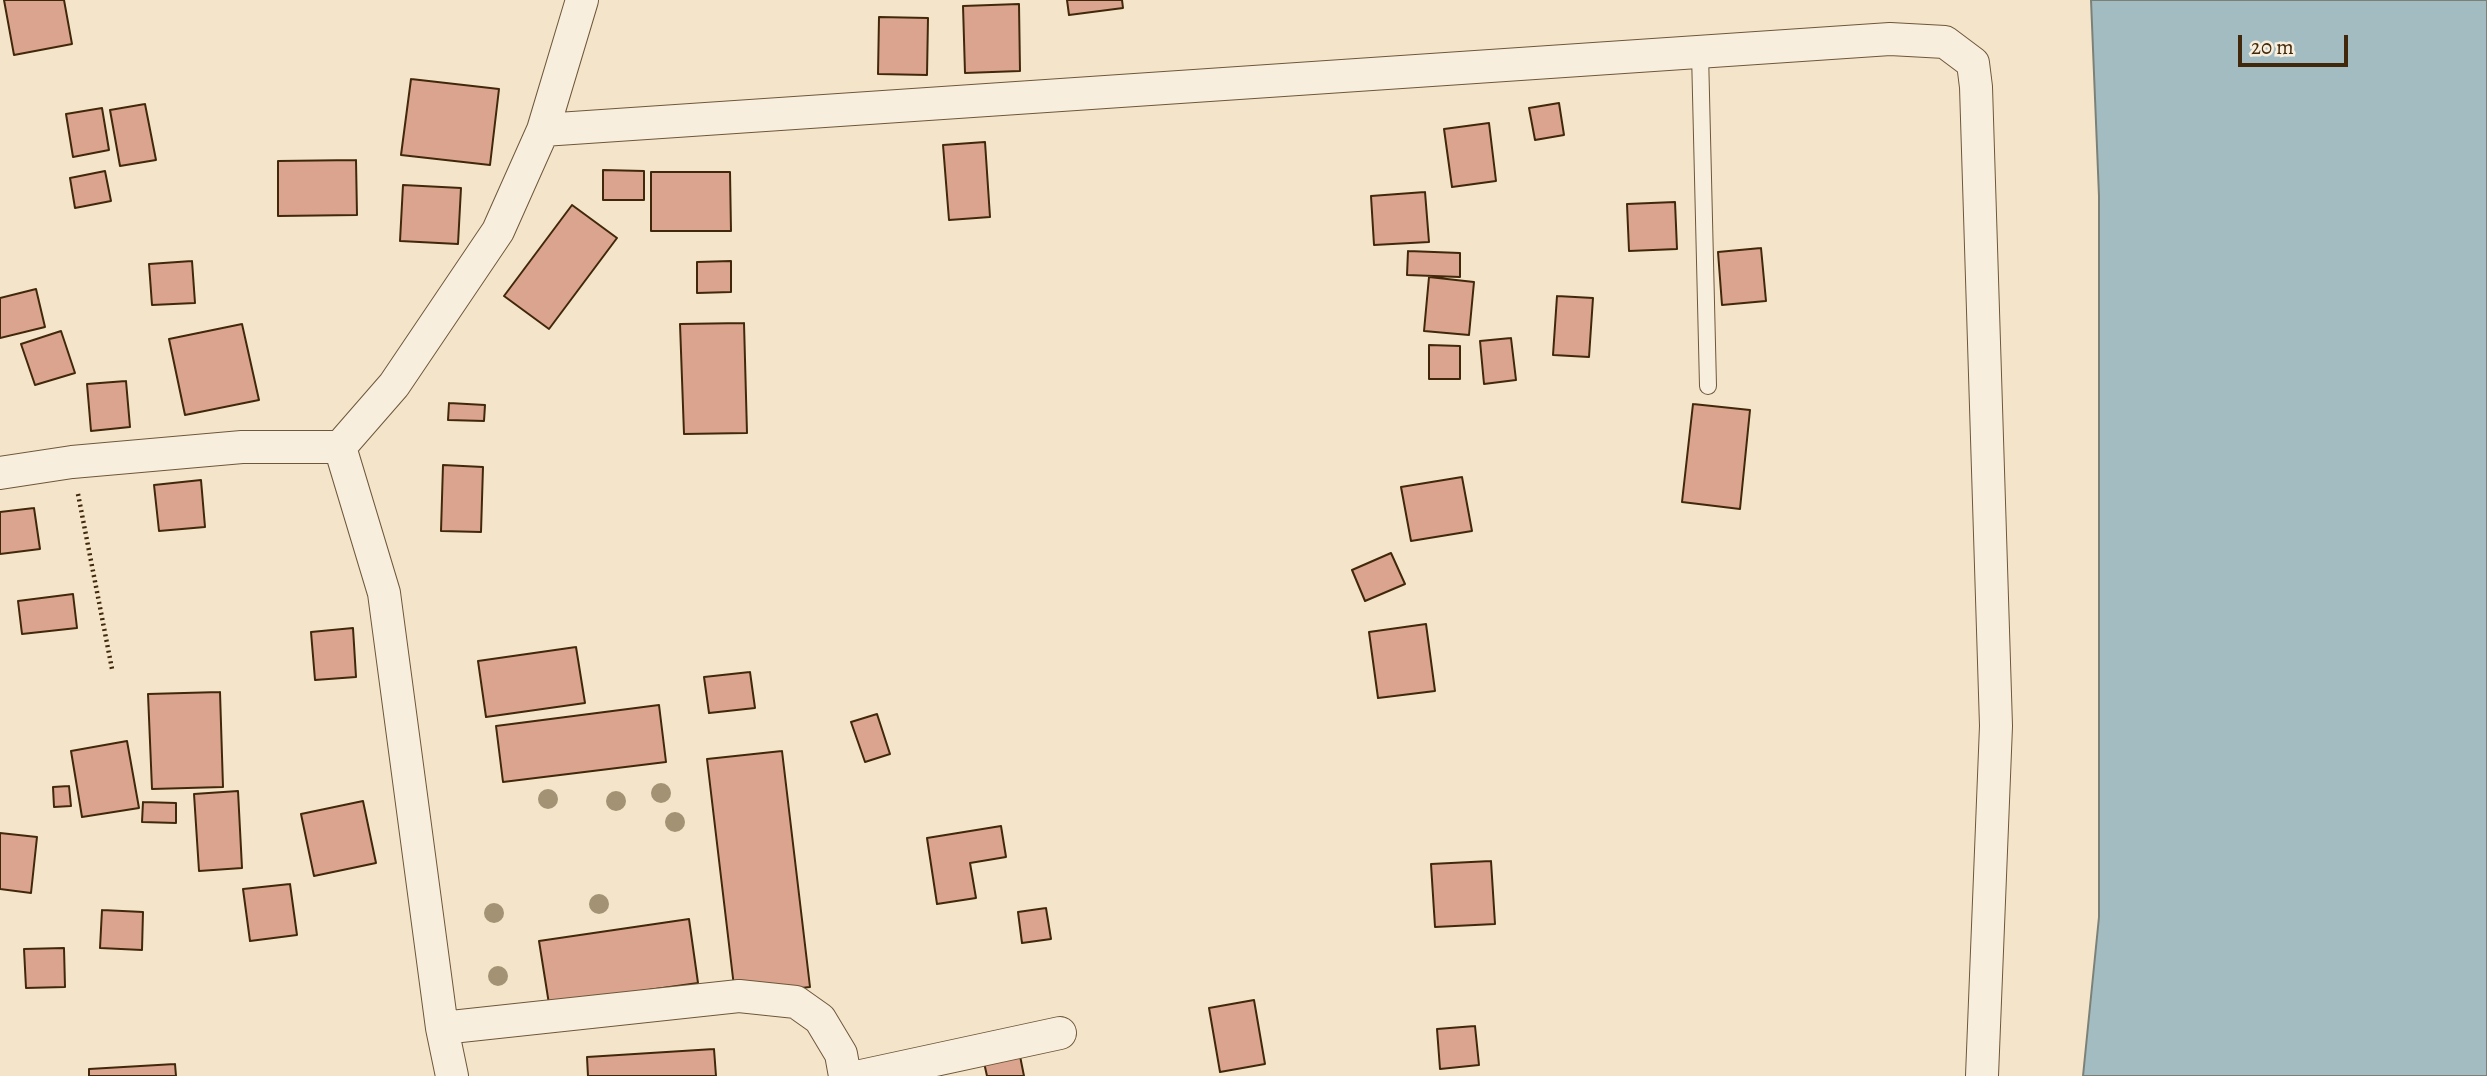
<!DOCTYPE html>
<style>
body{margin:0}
#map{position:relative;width:2487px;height:1076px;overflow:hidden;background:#f4e5ca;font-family:Alegreya,serif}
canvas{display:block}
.scale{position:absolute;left:2238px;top:35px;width:110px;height:32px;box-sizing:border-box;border:4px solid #42280a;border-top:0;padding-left:9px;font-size:21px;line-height:24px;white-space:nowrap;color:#42280a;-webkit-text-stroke:5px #f8eedd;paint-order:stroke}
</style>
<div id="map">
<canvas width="2487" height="1076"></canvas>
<div class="scale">20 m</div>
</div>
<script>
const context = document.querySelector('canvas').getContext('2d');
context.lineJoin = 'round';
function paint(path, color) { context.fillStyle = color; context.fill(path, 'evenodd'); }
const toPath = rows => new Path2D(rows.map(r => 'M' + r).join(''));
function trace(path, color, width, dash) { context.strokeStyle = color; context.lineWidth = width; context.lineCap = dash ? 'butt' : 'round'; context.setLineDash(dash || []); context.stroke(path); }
const water = toPath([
 [2091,0,2487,0,2487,1076,2083,1076,2099,917,2099,196,2091,0]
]);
const building = toPath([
 [4,0,64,0,72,44,14,55,4,0],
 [1067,0,1122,0,1123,8,1069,15,1067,0],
 [1019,4,1020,71,965,73,963,6,1019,4],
 [879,17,928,18,927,75,878,74,879,17],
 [411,79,499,89,490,165,401,155,411,79],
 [1559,103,1564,135,1535,140,1529,108,1559,103],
 [145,104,156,160,120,166,110,110,145,104],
 [102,108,109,150,73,157,66,114,102,108],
 [1489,123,1496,181,1452,187,1444,129,1489,123],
 [985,142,990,217,949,220,943,145,985,142],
 [356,160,357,215,278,216,278,161,356,160],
 [603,170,644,171,644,200,603,200,603,170],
 [105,171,111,201,75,208,70,178,105,171],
 [651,172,730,172,731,231,651,231,651,172],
 [403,185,461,188,458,244,400,241,403,185],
 [1425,192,1429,242,1374,245,1371,196,1425,192],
 [1675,202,1677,249,1629,251,1627,204,1675,202],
 [572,205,617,238,549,329,504,296,572,205],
 [1761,248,1766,301,1722,305,1718,252,1761,248],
 [1408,251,1460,253,1460,277,1407,275,1408,251],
 [192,261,195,303,152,305,149,264,192,261],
 [731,261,731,292,697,293,697,262,731,261],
 [1429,277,1474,282,1469,335,1424,331,1429,277],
 [36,289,45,327,0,338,0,298,36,289],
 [1557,296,1593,298,1589,357,1553,355,1557,296],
 [744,323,747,433,684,434,680,324,744,323],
 [242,324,259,400,185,415,169,339,242,324],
 [61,331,75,373,35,385,21,344,61,331],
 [1511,338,1516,380,1484,384,1480,341,1511,338],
 [1429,345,1460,346,1460,379,1429,379,1429,345],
 [126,381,130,427,91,431,87,384,126,381],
 [449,403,485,405,484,421,448,420,449,403],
 [1693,404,1750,410,1740,509,1682,502,1693,404],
 [443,465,483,467,481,532,441,531,443,465],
 [1462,477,1472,531,1411,541,1401,487,1462,477],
 [201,480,205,527,159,531,154,485,201,480],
 [34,508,40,549,0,554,0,512,34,508],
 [1391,553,1405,584,1365,601,1352,570,1391,553],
 [73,594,77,628,22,634,18,601,73,594],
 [1426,624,1435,691,1378,698,1369,632,1426,624],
 [353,628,356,677,315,680,311,632,353,628],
 [576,647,585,703,486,717,478,661,576,647],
 [750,672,755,708,709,713,704,677,750,672],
 [220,692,223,787,152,789,148,694,220,692],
 [659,705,666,762,503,782,496,726,659,705],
 [877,714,890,754,865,762,851,722,877,714],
 [127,741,139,808,82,817,71,751,127,741],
 [782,751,810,987,735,995,707,759,782,751],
 [69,786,71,806,54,807,53,787,69,786],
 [238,791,242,868,199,871,194,794,238,791],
 [363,801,376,863,314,876,301,814,363,801],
 [143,802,176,803,176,823,142,822,143,802],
 [1001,826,1006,857,970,863,976,898,937,904,927,838,1001,826],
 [0,833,37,837,31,893,0,889,0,833],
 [1491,861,1495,924,1435,927,1431,864,1491,861],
 [290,884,297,935,250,941,243,889,290,884],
 [1046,908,1051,939,1022,943,1018,912,1046,908],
 [102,910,143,912,142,950,100,948,102,910],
 [689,919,698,983,549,1004,539,941,689,919],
 [64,948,65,987,26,988,24,949,64,948],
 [1254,1000,1265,1064,1220,1072,1209,1008,1254,1000],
 [1475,1026,1479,1065,1440,1069,1437,1029,1475,1026],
 [714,1049,716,1076,588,1076,587,1057,714,1049],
 [1019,1051,1024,1076,987,1076,983,1058,1019,1051],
 [175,1064,176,1076,89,1076,89,1069,175,1064]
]);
const path = toPath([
 [78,494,112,669]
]);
const lane = toPath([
 [1700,53,1708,386]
]);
const street = toPath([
 [543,130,1890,39,1945,42,1973,63,1976,87,1996,726,1982,1076],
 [340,447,384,593,442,1028,452,1076],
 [0,473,72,462,242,447,340,447,394,385,498,231,543,130,582,0],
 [442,1028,739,996,796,1002,820,1019,841,1054,845,1076],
 [861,1076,1060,1033]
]);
const trees = [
 [661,793],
 [548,799],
 [616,801],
 [675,822],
 [599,904],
 [494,913],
 [498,976]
];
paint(water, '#a2bcc2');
trace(water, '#7c8178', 2);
paint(building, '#dba48f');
trace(building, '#42280a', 2);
trace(lane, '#6e573a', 18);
trace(street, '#6e573a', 34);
trace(path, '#42280a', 4.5, [2, 3.5]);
trace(lane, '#f8eedd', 16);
trace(street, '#f8eedd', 32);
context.fillStyle = '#a39273';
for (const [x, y] of trees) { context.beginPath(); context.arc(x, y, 10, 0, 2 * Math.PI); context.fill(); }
</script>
